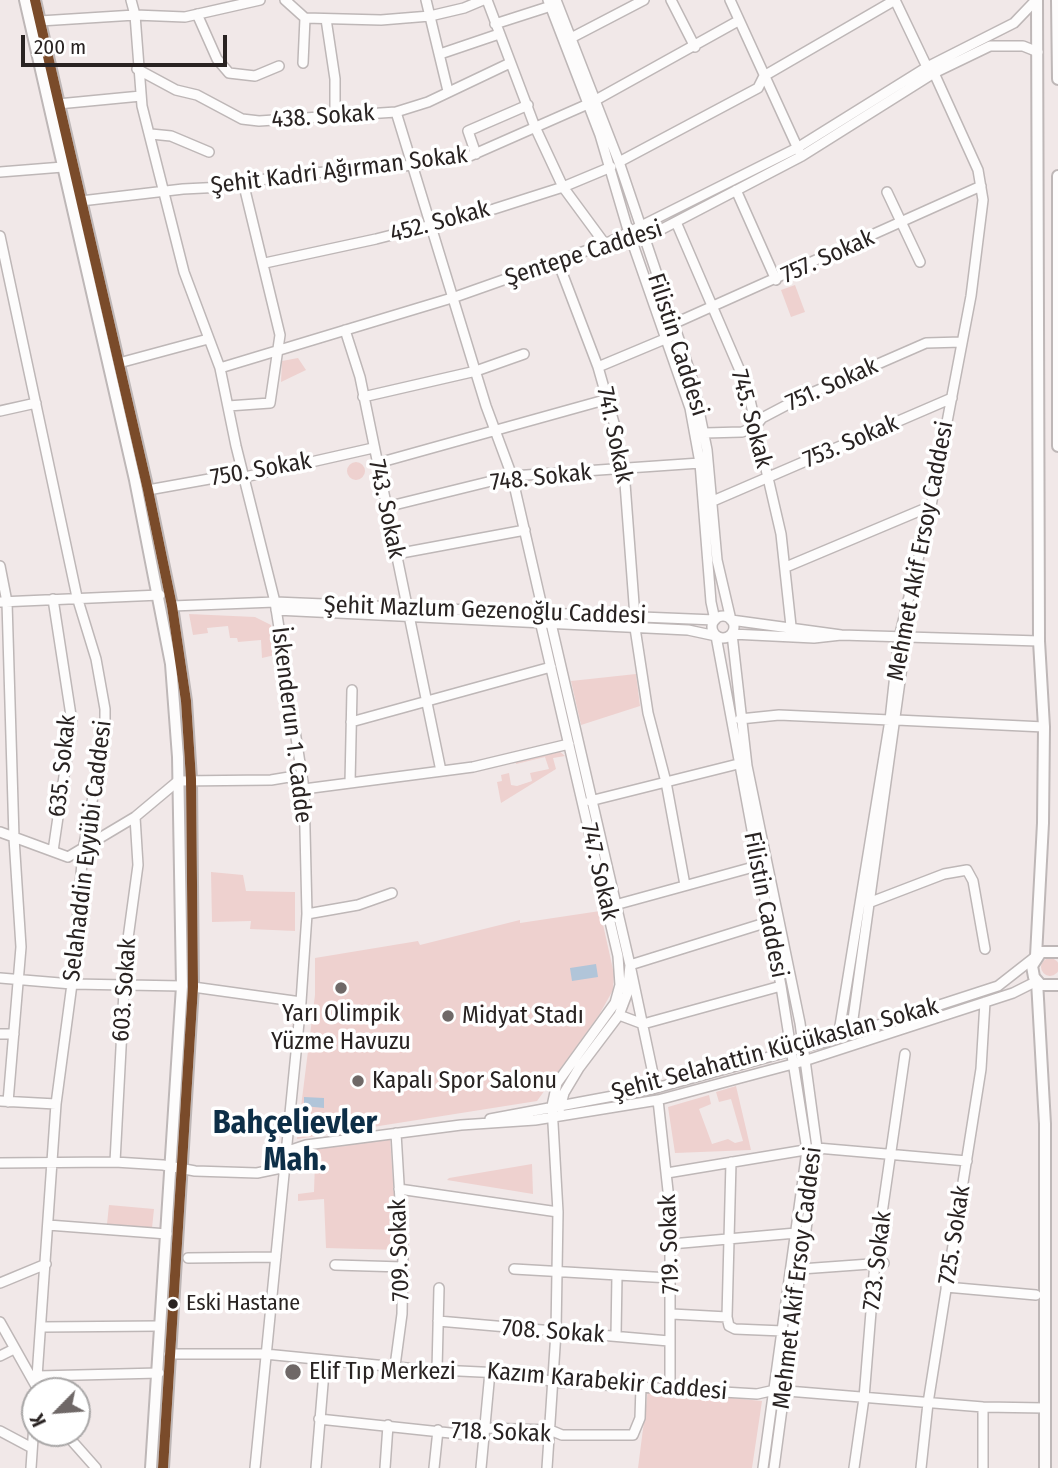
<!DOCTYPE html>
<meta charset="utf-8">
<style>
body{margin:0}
#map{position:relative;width:1058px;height:1468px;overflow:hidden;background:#f1e8e8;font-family:"Fira Sans Condensed",sans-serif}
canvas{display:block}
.north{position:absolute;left:21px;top:1377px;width:70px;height:70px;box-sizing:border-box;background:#fff;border:2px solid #a9a7a7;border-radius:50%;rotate:245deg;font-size:19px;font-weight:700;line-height:28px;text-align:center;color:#292322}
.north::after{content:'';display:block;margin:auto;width:24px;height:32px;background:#6f6867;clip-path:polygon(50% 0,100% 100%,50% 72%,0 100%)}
.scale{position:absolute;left:21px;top:35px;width:206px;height:32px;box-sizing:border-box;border:4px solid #292322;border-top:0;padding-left:9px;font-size:21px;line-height:24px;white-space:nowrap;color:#292322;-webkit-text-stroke:5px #fff;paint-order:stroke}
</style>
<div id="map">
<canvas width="1058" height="1468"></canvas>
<div class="north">K</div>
<div class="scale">200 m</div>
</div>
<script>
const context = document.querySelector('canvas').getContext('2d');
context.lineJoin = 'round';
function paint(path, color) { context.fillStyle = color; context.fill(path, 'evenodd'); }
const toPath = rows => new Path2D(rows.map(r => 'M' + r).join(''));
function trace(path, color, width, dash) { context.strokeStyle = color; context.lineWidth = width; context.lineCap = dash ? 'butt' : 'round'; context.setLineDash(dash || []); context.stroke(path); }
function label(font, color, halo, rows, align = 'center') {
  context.font = font + ' "Fira Sans Condensed",sans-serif'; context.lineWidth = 7; context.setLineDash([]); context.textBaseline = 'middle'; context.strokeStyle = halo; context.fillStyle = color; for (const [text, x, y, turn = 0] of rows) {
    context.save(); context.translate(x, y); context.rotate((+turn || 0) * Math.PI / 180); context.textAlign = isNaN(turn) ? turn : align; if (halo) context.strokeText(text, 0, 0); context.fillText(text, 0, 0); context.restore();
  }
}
const green = toPath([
 [795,285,805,312,791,317,781,290],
 [298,358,306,370,281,382,282,361],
 '347 471a9 9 0 1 1 18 0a9 9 0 1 1-18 0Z',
 [189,614,255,617,271,625,275,655,262,658,261,640,238,642,237,638,230,638,228,626,207,628,208,633,193,635],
 [636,674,640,706,581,725,571,681],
 [558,750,565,756,553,758,556,769,501,803,497,782,502,781,501,775,509,773,511,785,517,786,532,781,530,773,549,769,545,757,516,764,515,760],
 [211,872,243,875,246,891,295,892,295,931,250,929,251,921,212,922],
 [600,911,614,974,613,990,599,1015,537,1101,297,1139,315,995,315,958,418,941,420,945,520,920,520,923],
 '1041 967a9 9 0 1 1 18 0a9 9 0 1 1-18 0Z',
 [736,1086,751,1150,675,1153,668,1107,709,1095,711,1104,699,1109,712,1144,728,1139,735,1143,743,1141,731,1099,719,1102,716,1092],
 [390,1138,398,1250,326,1248,324,1199,298,1201,298,1194,314,1192,315,1162,303,1161,305,1151],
 [532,1164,533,1194,447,1180,449,1178],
 [109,1205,154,1209,152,1228,107,1224],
 [648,1390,762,1401,752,1468,638,1468]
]);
const water = toPath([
 [596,964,598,977,572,981,570,968],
 [304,1097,324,1098,324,1108,304,1106]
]);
const minor = toPath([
 [131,0,135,15,142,106,184,272,220,368,236,446,275,602,304,789,307,914,301,1002,255,1468],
 [285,0,305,18,381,20,430,16,464,8,483,0],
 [426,0,448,91],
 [487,0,535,127,563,187,605,244,797,148,927,67,1014,23,1036,0],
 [556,0,619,162,693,381,707,450,717,560,731,620,841,635,814,638,732,634,747,766,800,1023,817,1148,774,1468],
 [671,0,695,47],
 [730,0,799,151],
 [895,0,927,67],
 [197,14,217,59,229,73,255,76,279,66],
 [326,19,335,79,335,115],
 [40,21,135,15,185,17,260,0],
 [495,24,551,6],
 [571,38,644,0],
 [440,54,499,34],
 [303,63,305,18],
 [137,69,176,90,197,95,242,119,259,121,396,112,428,102,510,63],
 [594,101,738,21],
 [58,104,141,96],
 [396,112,486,406,512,476,543,611],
 [151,134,171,136,209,152],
 [476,154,468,131,528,105],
 [619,162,758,88,764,76,895,0],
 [0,172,63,167],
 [736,190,776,280],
 [887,192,920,262],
 [81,201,183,189,244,186,253,181,300,174,414,165,470,156,588,104],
 [676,222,747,387,781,534,791,626],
 [0,236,77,597,96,659,105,709,105,732,83,850,72,984,56,1104,36,1391],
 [558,262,598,367,616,430,624,470,635,617],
 [265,263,376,239,494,209,563,187,611,167],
 [673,324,981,186],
 [345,330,360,377,441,771],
 [119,363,208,339],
 [598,367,672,336],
 [220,368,455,297,605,244,643,239,802,156,934,73,990,46,1023,46,1038,52],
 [363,397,476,371,524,354],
 [228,406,270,403,280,335,244,186],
 [0,411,36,403],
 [705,433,742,432,755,427,762,418,800,398,926,343,962,342],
 [378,463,608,399],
 [148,490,237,474,245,477,373,448],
 [713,501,952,398],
 [386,507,512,476,700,463],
 [396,554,525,530],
 [0,566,7,602,14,838,21,947,8,1102],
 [786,567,931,506],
 [0,602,160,595],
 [172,606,275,602,715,620,711,602,700,463,690,408,628,230,600,135,548,0],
 [276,610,688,630,716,636,781,986,807,1150,763,1468],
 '712 627a11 11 0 1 1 22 0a11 11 0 1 1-22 0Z',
 [550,619,630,965,627,994,619,1015,579,1068,564,1093,560,1108],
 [540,621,618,956,620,985,615,1003,557,1083,552,1106,558,1212,556,1332,547,1468],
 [635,628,648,713,666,782,685,885],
 [841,635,1039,641],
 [740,719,779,715,890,720],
 [897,720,1044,727],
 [351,722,551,667],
 [350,783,352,690],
 [590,801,738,764],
 [0,832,68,857,135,817,178,781,271,780,289,777,304,789,473,767,569,744],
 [53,851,72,722,53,599],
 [871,902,944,874,967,870,973,881,985,949],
 [615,905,757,866],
 [307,914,358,905,392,893],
 [0,978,72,984,182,986],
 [193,987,301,1002],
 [619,1015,643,1024,781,986],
 [861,1031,853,1019,906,638],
 [0,1034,14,1034],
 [838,1038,890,720,899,638,931,506,971,296,983,200,978,170,934,73],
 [656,1088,630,965,768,922],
 [658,1100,670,1209,670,1388],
 [0,1101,56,1104],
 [490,1119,656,1088,838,1038,998,986,1035,957],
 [288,1151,306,1145,461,1125,535,1120,658,1100,804,1061,1013,993,1037,981],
 [115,1162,126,953,138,865,135,817],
 [0,1163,115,1162,163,1165,195,1171,257,1173,286,1167],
 [667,1173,817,1148,967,1161],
 [399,1189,558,1212],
 [48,1225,167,1234],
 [671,1244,796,1233],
 [188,1258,276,1257],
 [335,1265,403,1267],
 [514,1269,670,1278],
 [801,1269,884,1263],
 [0,1283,46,1264],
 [946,1287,1036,1295],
 [672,1314,727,1317,729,1326,735,1329,783,1331],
 [727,1317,731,1162],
 [438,1321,669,1341],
 [0,1322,36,1386],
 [42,1327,159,1326],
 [616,1336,617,1275],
 [169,1354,265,1354,417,1369,523,1374,553,1382,757,1394,775,1390,983,1407,1045,1408],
 [0,1356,14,1349],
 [395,1366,402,1314,403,1251,396,1133],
 [437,1370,439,1288],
 [38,1376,159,1373],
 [983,1407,983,1468],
 [319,1419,469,1435,485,1428,550,1430,562,1435,633,1435,640,1418,641,1387],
 [0,1431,32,1448],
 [65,1433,96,1468],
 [31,1468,35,1409],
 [316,1468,325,1360],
 [385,1468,388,1425],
 [434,1468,438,1430],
 [481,1468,490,1372],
 [854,1468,864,1398,875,1262,905,1054],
 [921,1468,928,1403,981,1069,985,1002]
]);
const major = toPath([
 [25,0,135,480,171,664,178,757,182,986,151,1468],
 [35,0,148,490,172,606,186,701,191,779,193,987,163,1468],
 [1057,0,1058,79],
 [1058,176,1058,446],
 [1058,952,1041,952,1032,966,1034,977,1041,985,1058,985],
 [1036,956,1043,823,1044,727,1039,641,1037,0],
 [1037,981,1045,1124,1045,1468]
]);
const bus1 = toPath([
 [35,0,148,490,172,606,186,701,191,779,193,987,163,1468]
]);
const markers = [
 [341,988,7,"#6f6867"],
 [448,1016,7,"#6f6867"],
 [358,1081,7,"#6f6867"],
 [173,1304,6,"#292322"],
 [293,1372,9,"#6f6867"]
];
const busNames = [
 ["Eski Hastane",186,1304]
];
const streetNames = [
 ["438. Sokak",323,117,-4],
 ["Şehit Kadri Ağırman Sokak",339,171,-7],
 ["452. Sokak",440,222,-15],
 ["Şentepe Caddesi",584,254,-18],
 ["757. Sokak",828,257,-24],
 ["Filistin Caddesi",677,345,72],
 ["751. Sokak",832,385,-24],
 ["745. Sokak",751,419,75],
 ["741. Sokak",614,435,78],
 ["753. Sokak",851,442,-23],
 ["750. Sokak",261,470,-10],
 ["748. Sokak",541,478,-6],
 ["743. Sokak",386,509,78],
 ["Mehmet Akif Ersoy Caddesi",921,551,-79],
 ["Şehit Mazlum Gezenoğlu Caddesi",485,611,2],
 ["İskenderun 1. Cadde",291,725,83],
 ["635. Sokak",63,766,-84],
 ["Selahaddin Eyyübi Caddesi",88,851,-83],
 ["747. Sokak",599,872,77],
 ["Filistin Caddesi",765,905,79],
 ["603. Sokak",125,990,-86],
 ["Şehit Selahattin Küçükaslan Sokak",775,1050,-15],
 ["725. Sokak",955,1235,-81],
 ["719. Sokak",670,1244,-92],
 ["709. Sokak",400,1250,-92],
 ["723. Sokak",878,1261,-83],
 ["Mehmet Akif Ersoy Caddesi",798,1278,-83],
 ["708. Sokak",553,1332,4],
 ["Kazım Karabekir Caddesi",607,1382,5],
 ["718. Sokak",501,1433,2]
];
const poiNames = [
 ["Yarı Olimpik",341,1014,"center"],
 ["Yüzme Havuzu",341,1042,"center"],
 ["Midyat Stadı",462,1016],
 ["Kapalı Spor Salonu",372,1081],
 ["Elif Tıp Merkezi",309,1372]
];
const districtNames = [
 ["Bahçelievler",295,1124],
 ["Mah.",295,1161]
];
paint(green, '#eed1cf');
paint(water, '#b1c5d9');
trace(minor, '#beb7b7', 12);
trace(major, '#beb7b7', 14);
trace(minor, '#fdfcfc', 9);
trace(major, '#fdfcfc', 10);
trace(bus1, '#7a4b2a', 10);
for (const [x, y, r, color] of markers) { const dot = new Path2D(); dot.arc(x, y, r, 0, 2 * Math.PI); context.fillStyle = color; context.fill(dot); trace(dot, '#fff', 2.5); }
label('22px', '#292322', '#fff', busNames, 'left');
label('24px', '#292322', '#fff', streetNames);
label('24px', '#292322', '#fff', poiNames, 'left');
label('bold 32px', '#0d2e47', '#fff', districtNames);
</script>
